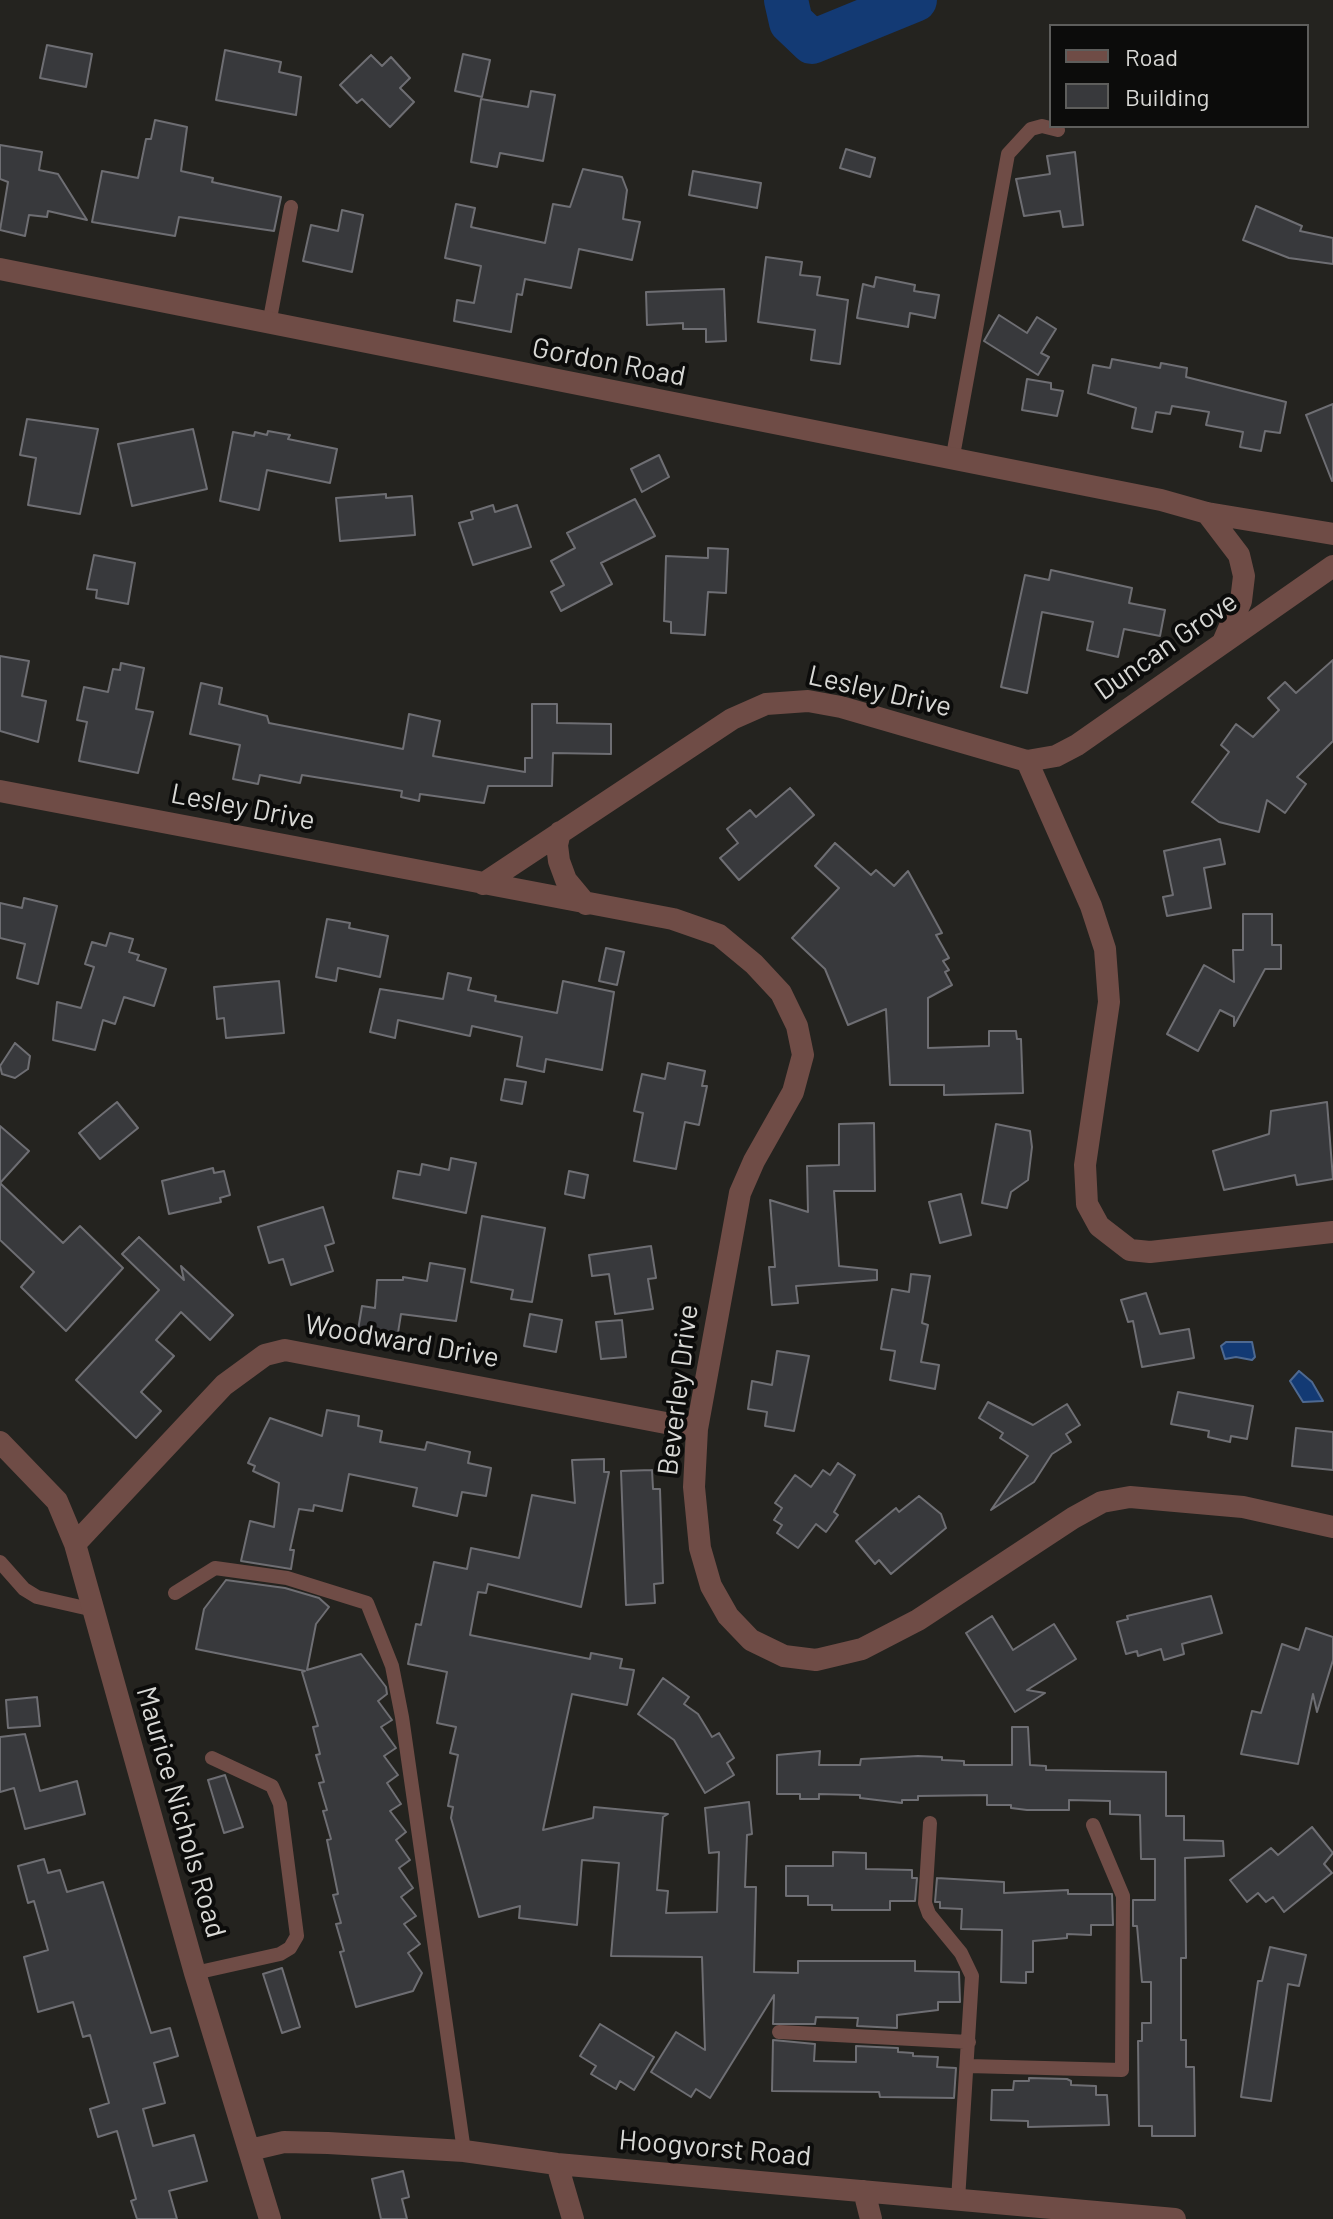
<!DOCTYPE html>
<style>
body{margin:0}
#map{position:relative;width:1333px;height:2219px;overflow:hidden;background:#24231f;font-family:Barlow,sans-serif}
canvas{display:block}
.legend{position:absolute;left:1049px;top:24px;width:260px;height:104px;box-sizing:border-box;background:#0c0c0b;border:2px solid #5e5e5c;margin:0;padding:10px 14px;list-style:none;font-size:24px;color:#d8d8d5}
.legend li{display:flex;align-items:center;gap:16px;height:40px}
.legend b{width:40px;border:2px solid #5e5e5c}
</style>
<div id="map">
<canvas width="1333" height="2219"></canvas>
<ul class="legend">
<li><b style="height:10px;background:#6f4c46"></b>Road</li>
<li><b style="height:22px;background:#38393c"></b>Building</li>
</ul>
</div>
<script>
const context = document.querySelector('canvas').getContext('2d');
context.lineJoin = 'round';
function paint(path, color) { context.fillStyle = color; context.fill(path, 'evenodd'); }
const toPath = rows => new Path2D(rows.map(r => 'M' + r).join(''));
function trace(path, color, width, dash) { context.strokeStyle = color; context.lineWidth = width; context.lineCap = dash ? 'butt' : 'round'; context.setLineDash(dash || []); context.stroke(path); }
function label(font, color, halo, rows, align = 'center') {
  context.font = font + ' Barlow,sans-serif'; context.lineWidth = 8; context.setLineDash([]); context.textBaseline = 'middle'; context.strokeStyle = halo; context.fillStyle = color; for (const [text, x, y, turn = 0] of rows) {
    context.save(); context.translate(x, y); context.rotate((+turn || 0) * Math.PI / 180); context.textAlign = isNaN(turn) ? turn : align; if (halo) context.strokeText(text, 0, 0); context.fillText(text, 0, 0); context.restore();
  }
}
const water = toPath([
 [1226,1342,1252,1342,1255,1357,1252,1360,1236,1357,1225,1359,1221,1346,1226,1342],
 [1299,1371,1312,1382,1323,1401,1303,1402,1290,1381,1299,1371]
]);
const river = toPath([
 [786,0,791,22,812,42,915,0]
]);
const building = toPath([
 [47,45,92,54,86,87,40,78,47,45],
 [225,50,281,62,279,72,301,77,296,115,216,100,225,50],
 [463,54,490,60,482,97,455,91,463,54],
 [371,55,382,66,391,57,410,78,400,88,414,102,390,127,362,99,357,103,340,85,371,55],
 [531,91,555,95,543,161,500,153,497,167,471,162,481,99,528,107,531,91],
 [155,120,187,127,181,171,213,178,212,182,281,197,274,231,179,217,175,236,92,222,102,171,138,178,146,139,151,139,155,120],
 [0,145,42,152,39,170,58,174,87,220,48,211,47,217,29,215,25,236,0,230,8,182,0,179,0,145],
 [846,149,875,158,870,177,840,168,846,149],
 [1075,152,1083,225,1063,227,1060,211,1024,216,1016,179,1050,174,1047,156,1075,152],
 [583,169,622,177,627,190,623,219,640,222,632,260,579,249,571,288,525,279,522,295,517,294,511,332,454,321,457,300,474,303,481,266,445,258,456,204,475,208,471,227,545,243,553,204,570,207,583,169],
 [693,171,761,183,757,208,689,195,693,171],
 [1256,206,1302,226,1300,231,1333,238,1333,264,1289,258,1243,240,1256,206],
 [342,210,363,215,352,272,303,261,311,225,338,231,342,210],
 [766,257,802,262,800,275,820,277,817,295,848,300,840,364,811,360,815,330,758,322,766,257],
 [876,277,915,285,914,291,939,295,935,318,910,313,908,327,857,318,863,284,874,287,876,277],
 [724,289,726,341,706,342,706,329,683,329,683,323,647,325,646,292,724,289],
 [999,315,1027,333,1037,317,1056,329,1041,353,1049,357,1038,375,984,341,999,315],
 [1112,359,1160,368,1161,363,1187,368,1186,377,1286,402,1280,433,1265,431,1261,451,1240,447,1243,432,1206,425,1209,412,1172,406,1170,414,1156,412,1152,432,1132,428,1136,408,1088,393,1093,365,1110,368,1112,359],
 [1027,379,1051,383,1051,389,1063,391,1057,416,1022,410,1027,379],
 [1333,404,1333,480,1332,481,1306,415,1333,404],
 [27,419,98,429,80,514,28,505,36,458,20,455,27,419],
 [193,429,207,489,132,506,118,444,193,429],
 [268,431,290,435,288,439,337,449,330,483,267,470,259,510,220,501,233,432,254,436,255,432,267,435,268,431],
 [659,455,669,477,642,492,631,469,659,455],
 [386,494,386,498,412,496,415,535,340,541,336,498,386,494],
 [635,499,655,536,601,563,612,584,561,611,551,592,564,585,551,561,575,548,567,533,635,499],
 [493,505,495,512,517,505,531,547,473,565,459,523,473,519,471,512,493,505],
 [708,548,728,549,726,593,708,592,705,635,671,633,671,622,664,621,666,556,708,558,708,548],
 [94,555,135,563,128,604,96,598,97,590,87,589,94,555],
 [1051,570,1132,588,1129,603,1165,610,1160,636,1124,629,1118,657,1087,650,1093,622,1042,612,1027,693,1001,687,1025,575,1049,580,1051,570],
 [0,656,29,661,22,696,46,701,38,742,0,731,0,656],
 [1333,660,1333,741,1297,777,1306,784,1285,813,1267,800,1259,832,1219,822,1192,802,1229,752,1221,745,1236,724,1253,737,1279,710,1268,698,1285,682,1296,693,1333,660],
 [121,663,144,668,136,709,153,712,138,773,79,761,87,722,77,720,84,687,108,692,113,669,120,670,121,663],
 [201,683,222,688,219,704,267,716,269,723,403,749,409,714,440,721,433,756,525,772,525,758,532,758,532,704,557,704,557,723,611,724,611,754,553,753,552,786,488,786,484,803,420,794,419,801,401,797,402,791,302,775,300,783,260,775,258,784,233,779,240,745,190,734,201,683],
 [790,788,814,815,739,880,720,858,738,843,727,829,750,810,756,817,790,788],
 [1220,839,1225,864,1204,868,1211,908,1167,916,1163,897,1173,895,1164,851,1220,839],
 [835,843,871,875,876,870,894,886,908,871,942,933,936,935,949,958,943,961,949,970,945,972,952,985,928,998,928,1048,989,1046,989,1031,1016,1031,1017,1039,1021,1039,1023,1093,944,1095,944,1085,890,1085,886,1009,848,1025,825,969,792,938,839,888,815,866,835,843],
 [24,898,57,906,38,984,17,978,25,944,0,938,0,903,22,908,24,898],
 [1243,914,1272,914,1272,945,1281,945,1281,969,1265,969,1234,1026,1234,1017,1220,1010,1198,1051,1167,1034,1204,965,1234,982,1233,950,1243,950,1243,914],
 [327,919,350,923,349,928,388,936,380,977,338,968,336,981,316,977,327,919],
 [110,933,133,939,129,952,139,955,137,960,166,969,154,1006,124,997,115,1024,103,1020,95,1050,53,1040,57,1002,81,1008,94,967,85,964,92,942,106,946,110,933],
 [606,948,624,952,617,985,599,981,606,948],
 [448,973,471,978,468,990,496,996,495,1001,557,1013,563,981,614,992,602,1070,546,1059,544,1072,517,1066,522,1037,472,1026,470,1036,398,1020,395,1038,370,1032,380,989,443,999,448,973],
 [279,981,284,1033,226,1038,224,1018,217,1019,214,987,279,981],
 [15,1043,30,1056,28,1069,15,1078,2,1074,0,1066,15,1043],
 [668,1063,705,1071,702,1086,707,1086,699,1125,685,1122,676,1169,634,1161,643,1113,634,1111,642,1074,665,1079,668,1063],
 [505,1079,526,1082,522,1104,501,1100,505,1079],
 [117,1102,138,1128,100,1159,79,1133,117,1102],
 [1327,1102,1333,1179,1297,1185,1295,1175,1224,1190,1213,1151,1269,1134,1271,1111,1327,1102],
 [874,1123,875,1191,834,1191,839,1266,877,1270,877,1280,796,1286,798,1303,772,1305,769,1267,775,1267,770,1200,808,1212,807,1166,839,1165,839,1124,874,1123],
 [996,1124,1030,1131,1032,1147,1028,1180,1011,1192,1007,1208,982,1203,996,1124],
 [0,1126,29,1151,0,1183,63,1243,80,1226,123,1268,66,1331,21,1287,34,1272,0,1240,0,1126],
 [451,1158,476,1163,466,1213,393,1198,398,1171,420,1175,422,1164,449,1170,451,1158],
 [213,1168,214,1173,224,1171,230,1195,220,1198,221,1202,169,1214,162,1181,213,1168],
 [569,1171,588,1175,584,1198,565,1194,569,1171],
 [961,1194,971,1235,940,1243,929,1202,961,1194],
 [323,1207,334,1243,325,1246,333,1271,291,1285,283,1259,269,1263,258,1227,323,1207],
 [482,1216,545,1228,532,1302,511,1299,513,1290,471,1282,482,1216],
 [139,1237,184,1280,181,1266,233,1315,210,1340,181,1312,156,1340,174,1356,141,1392,161,1411,136,1438,76,1380,159,1290,122,1254,139,1237],
 [651,1246,656,1278,648,1279,653,1309,615,1314,609,1274,592,1276,589,1255,651,1246],
 [430,1263,465,1269,456,1321,401,1314,397,1339,358,1330,362,1306,375,1308,377,1280,403,1280,403,1277,427,1281,430,1263],
 [911,1274,930,1276,922,1323,928,1325,921,1362,939,1365,935,1389,890,1380,895,1351,881,1349,892,1289,909,1292,911,1274],
 [1146,1293,1160,1334,1189,1329,1194,1358,1142,1367,1133,1321,1128,1322,1121,1300,1146,1293],
 [530,1314,562,1320,556,1352,524,1346,530,1314],
 [622,1320,626,1357,601,1359,596,1322,622,1320],
 [777,1351,809,1356,794,1431,765,1426,767,1412,748,1409,752,1381,772,1385,777,1351],
 [1178,1392,1253,1406,1247,1439,1231,1436,1230,1442,1208,1437,1209,1431,1171,1424,1178,1392],
 [988,1402,1033,1425,1067,1404,1080,1425,1066,1434,1071,1442,1052,1454,1034,1482,991,1510,1028,1456,1000,1438,1003,1433,979,1418,988,1402],
 [327,1410,359,1416,358,1426,382,1431,380,1442,425,1450,427,1442,470,1452,468,1463,491,1468,486,1496,462,1492,457,1516,413,1506,417,1488,349,1474,342,1511,314,1505,313,1511,299,1509,290,1550,294,1550,291,1569,241,1561,250,1521,274,1527,279,1483,253,1471,255,1466,248,1463,270,1418,322,1436,327,1410],
 [1296,1428,1333,1432,1333,1470,1292,1466,1296,1428],
 [604,1459,604,1472,609,1472,581,1607,488,1584,486,1593,478,1592,470,1635,590,1659,591,1653,622,1659,620,1668,634,1670,627,1705,572,1694,543,1830,593,1818,594,1807,668,1814,663,1817,657,1890,668,1891,666,1913,717,1912,719,1852,709,1853,705,1808,749,1802,752,1834,747,1835,745,1887,756,1887,754,1972,798,1973,798,1961,915,1961,915,1971,959,1972,960,2002,938,2002,938,2010,897,2015,897,2028,857,2026,858,2018,816,2017,815,2024,773,2024,774,1995,710,2098,696,2089,691,2097,651,2072,676,2032,705,2050,702,1957,611,1956,619,1863,582,1860,577,1925,519,1918,520,1906,479,1917,451,1818,453,1807,448,1806,458,1755,450,1753,456,1727,437,1723,447,1672,408,1664,416,1624,421,1625,434,1562,467,1569,471,1548,519,1558,532,1495,575,1503,572,1460,604,1459],
 [838,1463,855,1475,834,1512,838,1515,826,1532,816,1524,798,1548,777,1533,782,1525,774,1520,782,1508,775,1503,795,1475,811,1487,823,1470,830,1475,838,1463],
 [652,1470,653,1489,660,1489,663,1583,654,1584,655,1603,626,1605,621,1471,652,1470],
 [919,1496,941,1514,946,1528,891,1574,879,1560,875,1564,856,1541,896,1508,899,1512,919,1496],
 [226,1580,285,1588,319,1598,329,1607,316,1624,307,1670,361,1654,386,1687,387,1694,378,1701,392,1720,381,1727,396,1748,384,1756,398,1775,387,1783,401,1804,390,1811,406,1832,396,1840,410,1860,399,1868,413,1888,401,1897,416,1916,404,1924,420,1944,408,1953,422,1973,413,1991,356,2007,340,1952,344,1951,336,1924,341,1923,333,1895,338,1894,327,1840,331,1839,323,1811,327,1810,319,1783,324,1782,316,1755,320,1754,313,1727,318,1726,302,1672,305,1671,196,1649,204,1609,226,1580],
 [1211,1596,1222,1633,1182,1644,1184,1654,1164,1660,1161,1649,1138,1656,1137,1651,1126,1654,1117,1622,1128,1619,1127,1616,1211,1596],
 [992,1616,1013,1650,1054,1624,1076,1659,1027,1690,1045,1693,1015,1712,966,1633,992,1616],
 [1306,1628,1333,1637,1333,1660,1317,1712,1313,1694,1298,1764,1241,1754,1252,1711,1261,1713,1282,1644,1299,1650,1306,1628],
 [663,1678,689,1697,684,1704,698,1714,712,1737,719,1733,734,1758,727,1763,734,1775,705,1793,674,1740,638,1714,663,1678],
 [37,1697,40,1726,8,1728,6,1700,37,1697],
 [1012,1727,1028,1727,1030,1765,1046,1766,1046,1770,1166,1772,1166,1816,1184,1816,1184,1840,1223,1841,1224,1856,1185,1858,1186,1958,1181,1958,1181,2040,1186,2040,1186,2067,1194,2067,1195,2136,1152,2136,1152,2126,1139,2126,1138,2041,1142,2041,1142,2023,1151,2023,1151,1982,1142,1982,1137,1926,1133,1926,1133,1900,1155,1900,1155,1859,1141,1859,1140,1815,1110,1814,1110,1801,1069,1800,1069,1810,1027,1810,1011,1808,1011,1805,987,1805,987,1795,918,1796,918,1800,902,1800,902,1803,860,1798,860,1795,819,1794,819,1799,800,1799,800,1794,777,1794,777,1755,820,1751,819,1765,860,1765,861,1759,918,1756,942,1757,942,1760,964,1761,964,1765,1012,1765,1012,1727],
 [25,1734,40,1791,77,1781,85,1814,25,1829,14,1788,0,1792,0,1737,25,1734],
 [225,1775,243,1827,224,1833,208,1780,225,1775],
 [1312,1827,1333,1853,1324,1864,1332,1873,1284,1912,1273,1897,1266,1902,1258,1893,1247,1902,1230,1880,1271,1848,1278,1855,1312,1827],
 [833,1852,866,1853,866,1869,912,1870,912,1878,917,1878,915,1901,890,1901,890,1910,832,1910,832,1905,808,1905,808,1896,786,1896,786,1866,833,1866,833,1852],
 [44,1859,48,1873,60,1870,67,1892,103,1882,151,2033,170,2028,178,2056,154,2063,165,2103,143,2109,153,2146,194,2135,207,2181,169,2191,177,2219,137,2219,131,2201,136,2199,117,2131,98,2137,90,2109,109,2103,90,2035,83,2037,73,2002,38,2012,24,1957,48,1950,34,1901,28,1903,18,1866,44,1859],
 [937,1878,1004,1882,1004,1893,1068,1890,1068,1894,1112,1894,1113,1925,1091,1925,1091,1935,1067,1934,1067,1938,1033,1941,1033,1972,1026,1972,1026,1983,1001,1982,1002,1930,961,1929,962,1909,940,1908,940,1902,935,1902,937,1878],
 [1270,1947,1306,1955,1299,1986,1288,1984,1271,2101,1241,2097,1258,1981,1262,1981,1270,1947],
 [282,1968,300,2027,282,2033,263,1974,282,1968],
 [600,2024,654,2057,634,2090,620,2081,616,2089,591,2074,596,2066,580,2056,600,2024],
 [773,2040,815,2044,814,2061,856,2062,856,2046,898,2048,898,2052,913,2053,913,2056,938,2057,937,2067,956,2068,954,2098,880,2097,879,2092,772,2091,773,2040],
 [1029,2078,1067,2079,1071,2081,1071,2085,1096,2086,1096,2095,1107,2095,1109,2125,1028,2127,1028,2121,991,2120,992,2090,1013,2090,1014,2081,1029,2081,1029,2078],
 [403,2171,409,2197,402,2199,407,2219,381,2219,372,2179,403,2171]
]);
const service = toPath([
 [269,324,291,207],
 [952,461,1008,154,1031,129,1042,126,1058,130],
 [0,1562,24,1589,37,1597,94,1610],
 [175,1593,215,1568,287,1578,367,1603,392,1666,402,1717,464,2151],
 [930,1823,925,1903,929,1914,961,1953,972,1976,958,2200],
 [195,1973,280,1954,290,1948,297,1936,280,1804,272,1786,212,1758],
 [779,2032,969,2042],
 [968,2066,1122,2070,1123,1896,1093,1825]
]);
const minor = toPath([
 [0,269,1161,500,1207,513,1333,534],
 [1207,513,1239,555,1244,576,1241,601,1224,640],
 [1027,761,1056,756,1077,745,1333,566],
 [0,791,673,919,719,935,754,964,781,993,797,1026,803,1055,793,1092,754,1161,740,1193,697,1429,694,1487,700,1548,711,1586,728,1616,751,1640,784,1656,816,1660,862,1649,918,1620,1073,1518,1102,1502,1130,1497,1243,1507,1333,1527],
 [560,832,557,845,559,861,566,880,586,904],
 [483,884,732,719,766,704,808,701,841,707,1027,761,1091,906,1105,949,1109,1002,1085,1165,1087,1204,1099,1226,1130,1250,1150,1252,1333,1232],
 [0,1442,57,1501,75,1544,195,1973,270,2219],
 [75,1544,224,1385,265,1355,285,1350,697,1429],
 [250,2150,284,2142,328,2143,464,2151,557,2164,1175,2219],
 [557,2164,573,2219],
 [864,2191,871,2219]
]);
const streetNames = [
 ["Gordon Road",609,362,11],
 ["Duncan Grove",1166,646,-35],
 ["Lesley Drive",880,691,13],
 ["Lesley Drive",243,807,11],
 ["Woodward Drive",402,1341,10],
 ["Beverley Drive",678,1390,-83],
 ["Maurice Nichols Road",181,1812,74],
 ["Hoogvorst Road",715,2148,5]
];
paint(water, '#133a74');
trace(water, '#4e6991', 2);
trace(river, '#133a74', 44);
paint(building, '#38393c');
trace(building, '#6e6e73', 2);
trace(service, '#6f4c46', 14);
trace(minor, '#6f4c46', 22);
label('28px', '#d8d8d5', '#0c0c0b', streetNames);
</script>
